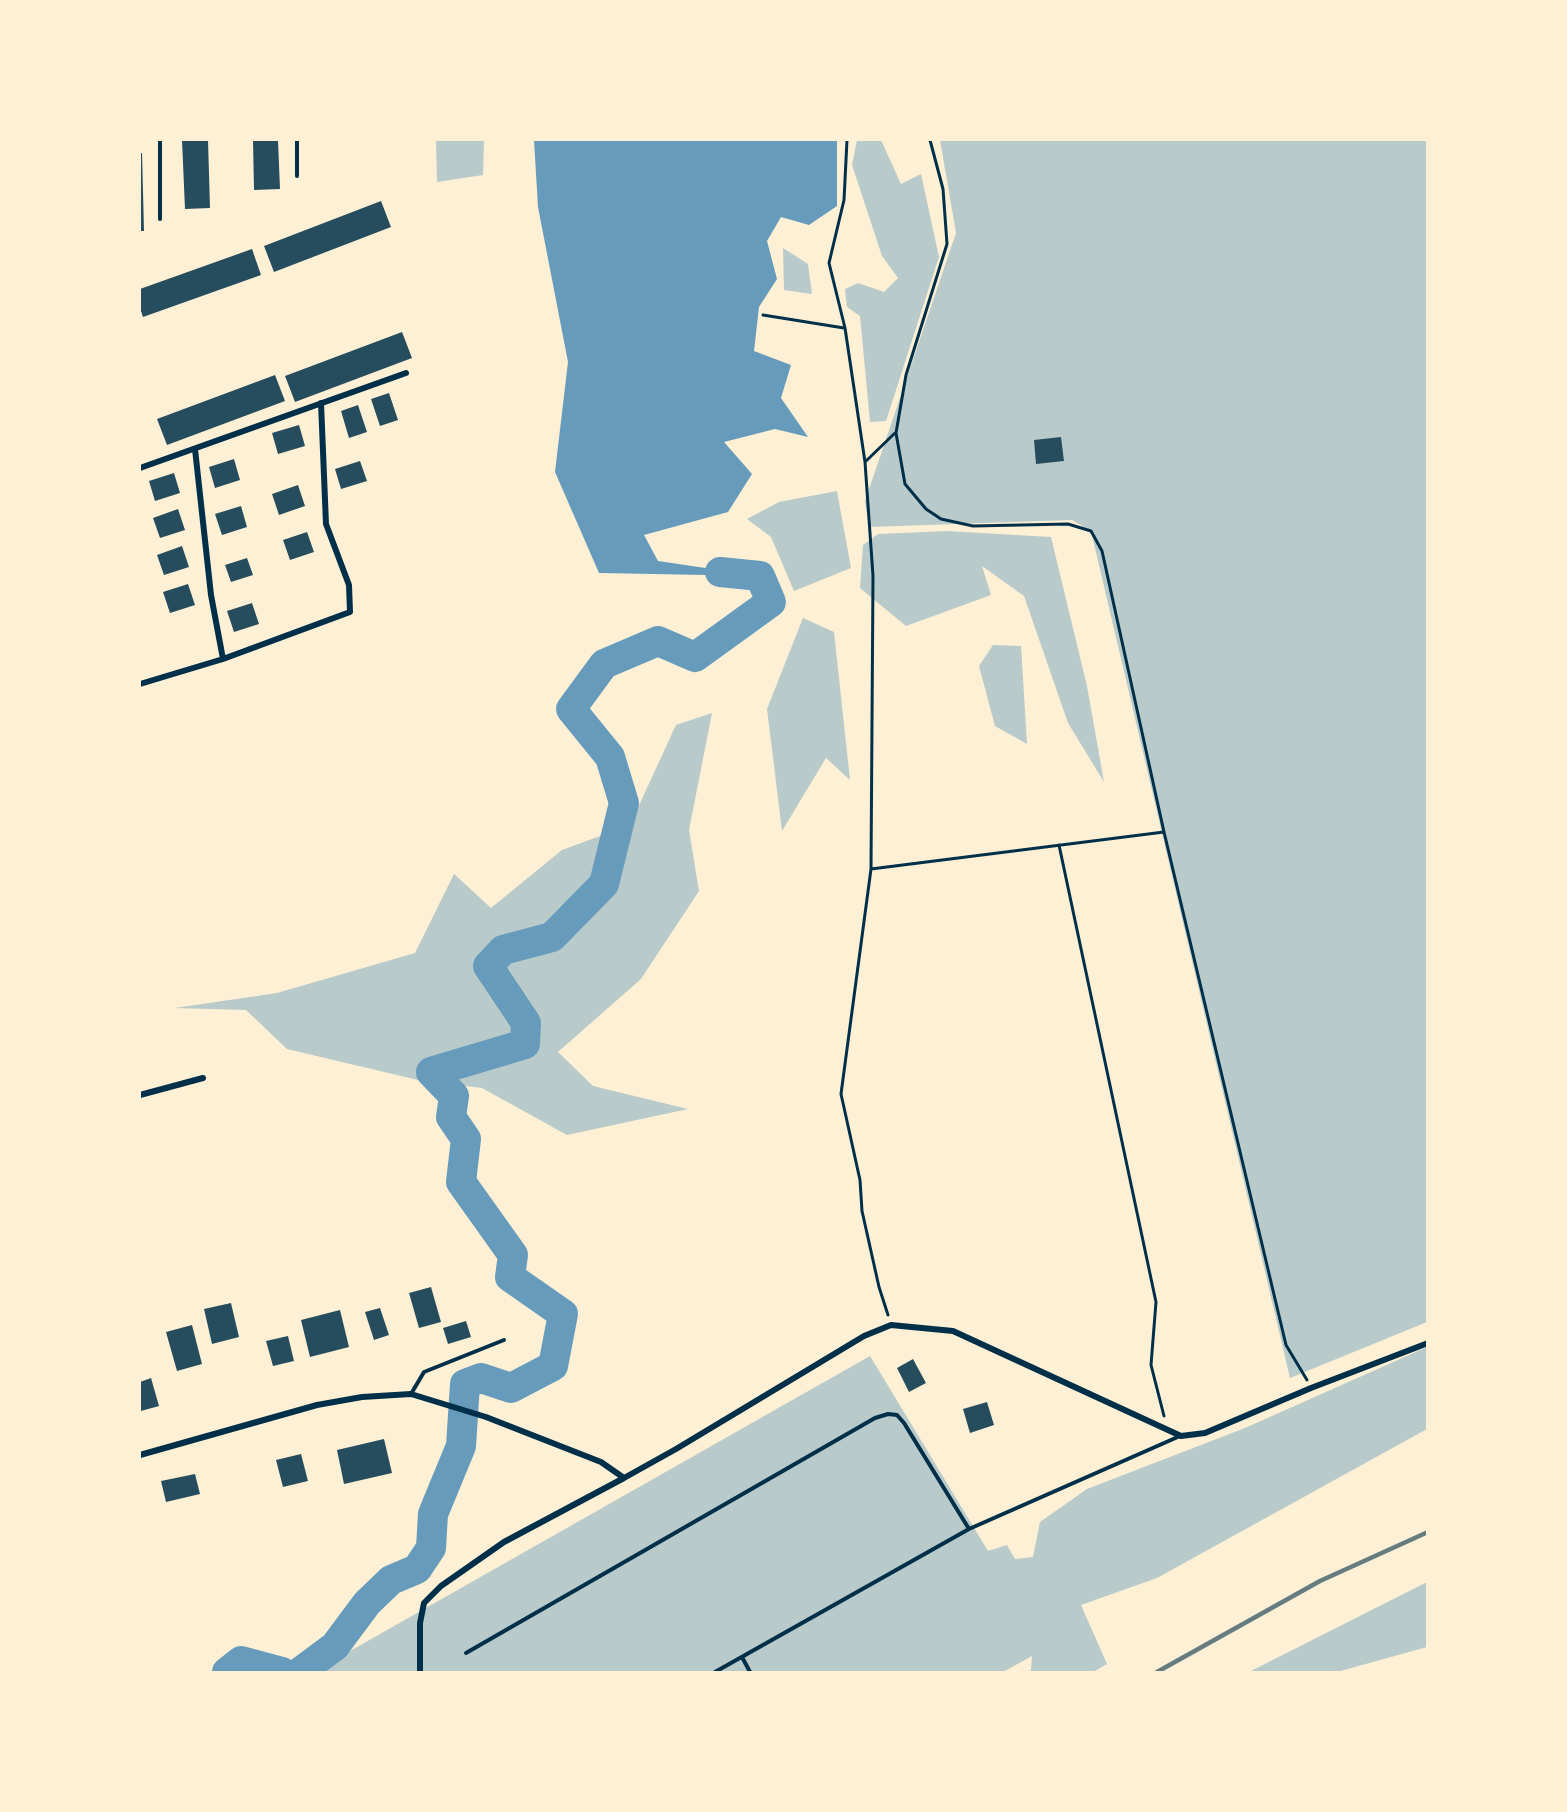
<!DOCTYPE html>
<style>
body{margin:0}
#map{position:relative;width:1567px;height:1812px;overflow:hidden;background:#fdf0d5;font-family:"Sofia Sans Condensed",sans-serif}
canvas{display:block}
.frame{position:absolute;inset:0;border:141px solid #fdf0d5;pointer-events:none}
</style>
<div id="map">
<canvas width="1567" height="1812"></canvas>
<div class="frame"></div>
</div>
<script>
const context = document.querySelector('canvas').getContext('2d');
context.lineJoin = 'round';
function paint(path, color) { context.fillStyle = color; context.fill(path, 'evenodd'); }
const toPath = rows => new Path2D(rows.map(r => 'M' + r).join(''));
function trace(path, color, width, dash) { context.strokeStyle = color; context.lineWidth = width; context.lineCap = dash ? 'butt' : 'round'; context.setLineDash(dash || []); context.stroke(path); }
const green = toPath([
 [436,140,484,140,483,175,437,182],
 [857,140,881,140,901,184,921,174,939,257,886,421,870,422,860,316,847,307,845,289,858,283,884,292,898,278,882,256,852,165],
 [940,140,1427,140,1427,1322,1290,1378,1091,531,1072,520,869,527,865,501,956,233],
 [783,248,808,264,812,294,784,290],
 [837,491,851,568,794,591,771,537,747,519,779,502],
 [947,531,1051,537,1087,686,1104,782,1068,723,1024,596,982,566,991,595,906,626,860,588,863,545,878,534],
 [803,618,834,632,850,780,826,758,782,831,767,709],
 [993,645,1021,646,1027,744,995,726,979,666],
 [712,713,689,830,699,891,641,979,558,1052,593,1086,688,1109,567,1135,482,1088,418,1080,287,1049,246,1010,175,1008,277,993,415,953,454,874,491,908,562,850,630,825,676,725],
 [1427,1347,1427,1429,1157,1578,1081,1605,1107,1664,1093,1672,1027,1672,1031,1670,1032,1656,1003,1672,313,1672,870,1356,988,1551,1007,1545,1015,1559,1033,1557,1040,1522,1087,1489,1245,1428],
 [1427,1582,1427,1647,1337,1672,1249,1672]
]);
const water = toPath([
 [534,140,837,140,837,206,809,225,781,217,767,241,777,279,759,307,754,351,791,365,781,398,808,437,775,429,724,442,752,474,728,512,644,535,658,561,760,576,599,573,555,472,568,362,538,207]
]);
const river = toPath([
 [227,1672,241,1661,282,1672],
 [300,1672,335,1646,367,1603,391,1580,417,1569,431,1548,433,1514,461,1446,465,1384,481,1378,511,1388,553,1366,563,1314,510,1277,513,1255,461,1182,466,1139,451,1117,454,1096,431,1072,525,1044,526,1023,488,966,503,950,552,937,604,884,624,803,610,757,571,709,604,664,658,641,695,657,771,602,760,576,720,572]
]);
const building = toPath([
 [182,140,208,140,210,208,185,209],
 [253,140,278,140,280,189,254,190],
 [140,153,142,153,144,231,140,231],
 [381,201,391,227,274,272,264,246],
 [252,249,261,275,143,317,140,308,140,289],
 [402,332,412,358,295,402,285,376],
 [275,375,285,401,167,445,157,419],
 [389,393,398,420,380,426,371,399],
 [358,405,367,432,349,438,341,411],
 [299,425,305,446,278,454,272,433],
 [1061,437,1064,461,1036,464,1034,440],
 [234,459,240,480,215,488,209,467],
 [360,461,367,481,341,489,335,469],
 [174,473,180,493,155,501,149,481],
 [298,485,305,506,279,515,272,494],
 [241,506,247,527,222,535,215,514],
 [178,509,185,530,160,538,153,518],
 [307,532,314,552,290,560,283,540],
 [182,546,189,567,164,575,157,555],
 [247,558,253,575,231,582,225,565],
 [188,584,195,605,170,613,163,592],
 [252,603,259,624,234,632,227,611],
 [431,1287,441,1322,419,1328,409,1293],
 [231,1303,239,1337,212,1344,204,1309],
 [380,1308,389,1335,374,1340,365,1312],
 [340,1310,349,1347,310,1357,301,1320],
 [466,1321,471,1337,448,1344,443,1328],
 [192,1325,202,1364,177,1371,166,1332],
 [288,1336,294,1361,273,1366,266,1341],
 [913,1359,926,1383,909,1392,897,1368],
 [151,1378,159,1406,141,1411,140,1382],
 [987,1402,994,1425,970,1433,963,1409],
 [384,1439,392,1473,344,1484,337,1450],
 [301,1454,308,1481,283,1487,276,1460],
 [195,1474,200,1494,166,1502,161,1481]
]);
const path = toPath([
 [847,140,844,200,829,263,845,328,865,462,895,433],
 [930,140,943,189,947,244,906,375,896,433,905,484,926,509,941,519,973,526,1068,524,1091,531,1102,551,1164,832,1286,1345,1307,1380],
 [763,315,844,328],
 [865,462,873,576,871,869,841,1094,860,1180,862,1211,879,1287,888,1315],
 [1059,845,1156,1302,1151,1365,1164,1416],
 [871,869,1164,832]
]);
const service = toPath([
 [297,176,297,140],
 [160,219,160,140],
 [411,1394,424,1372,504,1340],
 [466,1653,875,1418,888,1414,897,1415,904,1423,969,1529],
 [742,1657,750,1672],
 [715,1672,969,1529,1180,1436]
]);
const minor = toPath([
 [140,468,406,373],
 [223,659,350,612,349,585,326,524,321,403],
 [140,684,223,659,211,595,195,449],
 [140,1095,203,1078],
 [140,1455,317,1405,362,1397,411,1394,486,1417,601,1462,624,1478,676,1449,864,1336,891,1325,953,1331,1181,1436,1205,1433,1311,1388,1428,1343],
 [420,1672,420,1623,424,1603,441,1586,504,1542,624,1478]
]);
const rail = toPath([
 [1157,1672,1320,1581,1428,1532]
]);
paint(green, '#b9caca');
paint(water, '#669bbc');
trace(river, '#669bbc', 30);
paint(building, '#264d5e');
trace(path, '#003049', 3);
trace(service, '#003049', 4);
trace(minor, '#003049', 6);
trace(rail, '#657d81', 4.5);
</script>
